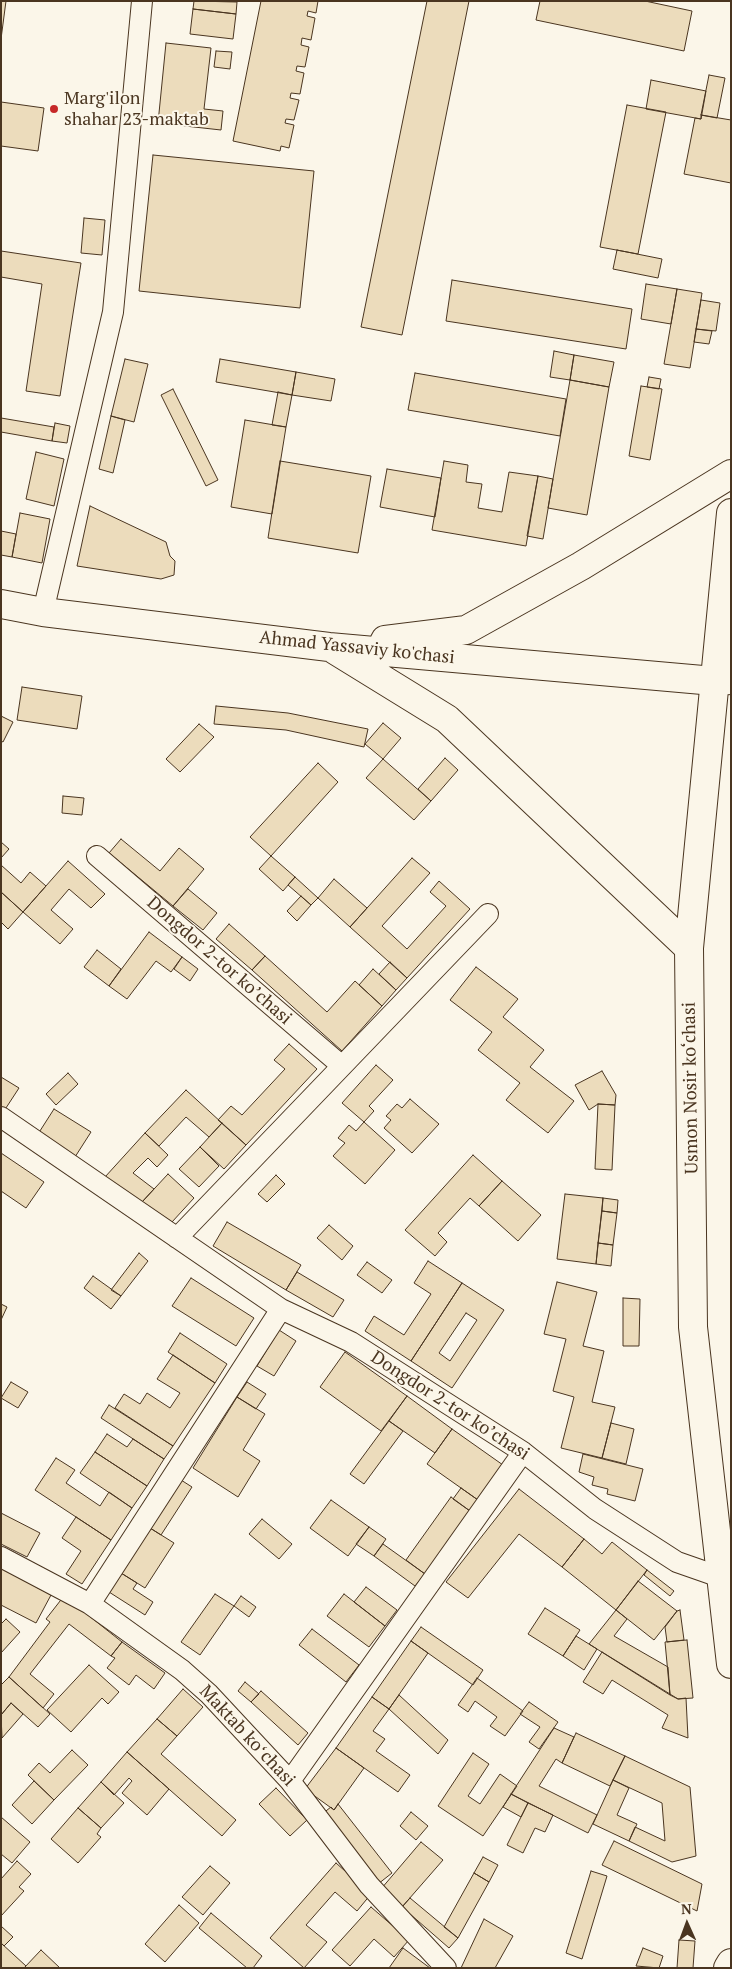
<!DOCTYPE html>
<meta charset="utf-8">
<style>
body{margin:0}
#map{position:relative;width:732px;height:1969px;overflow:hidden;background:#fbf6e9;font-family:"PT Serif",serif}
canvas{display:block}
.frame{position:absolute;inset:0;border:2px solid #4a3520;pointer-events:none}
.north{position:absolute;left:662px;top:1899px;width:50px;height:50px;-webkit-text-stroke:4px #fbf6e9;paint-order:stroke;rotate:358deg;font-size:14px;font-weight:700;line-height:20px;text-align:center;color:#4a3520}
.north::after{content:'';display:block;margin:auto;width:18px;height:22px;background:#4a3520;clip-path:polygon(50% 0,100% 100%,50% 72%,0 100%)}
</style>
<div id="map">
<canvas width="732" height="1969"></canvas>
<div class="frame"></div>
<div class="north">N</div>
</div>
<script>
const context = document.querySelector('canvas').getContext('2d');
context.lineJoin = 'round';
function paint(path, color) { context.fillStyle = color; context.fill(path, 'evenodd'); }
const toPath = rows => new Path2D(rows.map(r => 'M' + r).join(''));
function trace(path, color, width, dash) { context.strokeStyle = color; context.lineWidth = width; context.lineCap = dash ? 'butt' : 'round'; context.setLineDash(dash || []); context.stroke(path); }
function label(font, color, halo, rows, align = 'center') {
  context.font = font + ' "PT Serif",serif'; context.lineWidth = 4; context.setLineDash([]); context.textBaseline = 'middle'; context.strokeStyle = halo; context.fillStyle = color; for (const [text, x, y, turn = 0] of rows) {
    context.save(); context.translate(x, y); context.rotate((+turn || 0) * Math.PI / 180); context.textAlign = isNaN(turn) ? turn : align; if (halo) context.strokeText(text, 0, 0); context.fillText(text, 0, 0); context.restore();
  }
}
const building = toPath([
 [1,1,6,1,1,39,1,1],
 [194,1,237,2,236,14,193,9,194,1],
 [261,1,318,1,316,13,308,11,307,16,315,18,311,40,302,38,301,45,309,47,305,67,297,66,296,71,304,73,300,94,291,93,290,98,299,100,294,120,286,119,285,123,294,125,289,148,281,146,280,151,233,141,261,1],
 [427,1,469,1,402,335,361,327,427,1],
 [540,1,645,1,692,11,684,51,536,20,540,1],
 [193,9,236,14,233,39,190,34,193,9],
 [166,43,211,48,204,109,223,111,221,130,158,123,166,43],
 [216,51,232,52,230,69,214,67,216,51],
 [709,75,725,78,717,118,701,115,709,75],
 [651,80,706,91,701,119,646,109,651,80],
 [1,102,44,108,38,151,1,146,1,102],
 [627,105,666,112,638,254,600,247,627,105],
 [701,115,731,120,731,183,684,174,695,118,701,119,701,115],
 [153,155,314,171,300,308,139,291,153,155],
 [84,218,105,220,102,255,81,253,84,218],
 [617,250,662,259,658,278,613,269,617,250],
 [1,251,81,263,60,396,26,391,42,284,1,277,1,251],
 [452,280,632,309,626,349,446,321,452,280],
 [646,284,677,289,671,324,641,319,646,284],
 [677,289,702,293,690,368,664,364,677,289],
 [701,300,720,303,716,331,696,329,701,300],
 [696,329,712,331,709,344,694,342,696,329],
 [554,351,574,355,570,380,550,377,554,351],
 [574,355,614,362,609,387,570,380,574,355],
 [125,359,148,364,134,422,111,416,125,359],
 [220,359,296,372,292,395,216,382,220,359],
 [296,372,335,379,331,401,292,395,296,372],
 [415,373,566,399,560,436,408,410,415,373],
 [649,377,661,379,659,389,647,387,649,377],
 [570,380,609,387,587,515,548,508,570,380],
 [641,386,662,389,650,460,629,456,641,386],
 [173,389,218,480,206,486,161,395,173,389],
 [278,392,292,395,286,427,272,425,278,392],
 [111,416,125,420,113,473,99,469,111,416],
 [1,418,54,427,52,441,1,432,1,418],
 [245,420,286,427,272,514,231,507,245,420],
 [55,423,70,426,67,443,52,441,55,423],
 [36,452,64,459,54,506,26,499,36,452],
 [280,461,371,476,358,553,268,538,280,461],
 [444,461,468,465,466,482,482,484,478,508,502,512,509,472,538,476,526,546,432,530,444,461],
 [387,469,441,478,435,517,380,507,387,469],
 [538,476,553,479,543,539,527,536,538,476],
 [90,506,166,542,170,556,175,561,174,575,161,579,77,566,90,506],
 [20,513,50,519,42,563,12,557,20,513],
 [1,531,16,534,12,557,1,555,1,531],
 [22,687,82,696,77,729,17,720,22,687],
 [216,706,288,713,368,729,364,747,286,730,214,724,216,706],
 [1,716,13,722,3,742,1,741,1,716],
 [383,723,401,738,383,759,365,744,383,723],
 [199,724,214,737,180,772,166,759,199,724],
 [445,758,458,770,431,801,418,789,445,758],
 [383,759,431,801,414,820,366,778,383,759],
 [318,763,338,782,271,856,250,837,318,763],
 [63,796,84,798,82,815,62,813,63,796],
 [121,839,160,871,179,848,204,869,173,906,109,853,121,839],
 [1,842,9,849,1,858,1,842],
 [271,856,295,877,283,891,259,869,271,856],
 [412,858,430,873,382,926,407,949,446,906,430,892,439,881,470,909,407,978,350,927,412,858],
 [68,861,105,894,91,908,69,889,51,910,73,929,60,944,23,912,68,861],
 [1,865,21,883,30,872,46,886,23,912,1,892,1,865],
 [295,877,318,898,311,905,288,885,295,877],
 [334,879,367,908,350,927,318,898,334,879],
 [188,889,217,913,203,930,173,906,188,889],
 [1,892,23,912,8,929,1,922,1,892],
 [301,896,311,905,297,921,287,911,301,896],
 [229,924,265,956,252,970,216,939,229,924],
 [149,932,182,957,171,972,156,961,127,999,109,986,149,932],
 [97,950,121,969,109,986,84,967,97,950],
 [265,956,327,1012,355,981,382,1006,342,1051,252,970,265,956],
 [182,957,198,969,190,981,174,969,182,957],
 [390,962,407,978,396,990,379,974,390,962],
 [476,967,518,999,503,1017,544,1050,530,1067,574,1101,548,1133,506,1100,520,1083,478,1050,492,1032,450,1000,476,967],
 [373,969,396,990,382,1006,359,985,373,969],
 [289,1044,317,1069,246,1145,218,1120,231,1106,242,1115,285,1069,274,1060,289,1044],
 [376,1065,393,1080,369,1106,374,1111,364,1122,342,1103,376,1065],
 [602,1071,616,1095,615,1105,598,1104,589,1110,575,1085,602,1071],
 [68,1073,78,1084,56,1105,46,1094,68,1073],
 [1,1077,19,1088,4,1111,1,1109,1,1077],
 [186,1090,222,1123,209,1137,186,1117,159,1146,145,1133,186,1090],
 [410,1099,439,1124,412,1153,384,1128,391,1120,386,1116,397,1104,402,1108,410,1099],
 [598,1104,615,1105,612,1170,595,1169,598,1104],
 [54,1109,91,1132,75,1157,38,1134,54,1109],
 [364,1122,395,1150,365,1184,333,1156,345,1143,338,1138,349,1125,356,1131,364,1122],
 [222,1123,246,1145,224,1169,200,1147,222,1123],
 [145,1133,168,1155,157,1167,148,1158,133,1173,154,1189,142,1202,105,1177,145,1133],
 [200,1147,219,1166,199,1187,179,1169,200,1147],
 [1,1153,44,1182,26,1208,1,1191,1,1153],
 [473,1155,502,1181,479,1206,470,1198,438,1233,447,1242,435,1256,405,1230,473,1155],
 [168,1174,194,1198,172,1222,142,1202,168,1174],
 [276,1175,285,1184,267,1202,258,1194,276,1175],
 [502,1181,541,1215,518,1241,479,1206,502,1181],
 [565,1194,603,1198,596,1264,557,1259,565,1194],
 [603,1198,618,1200,617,1213,602,1211,603,1198],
 [602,1211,617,1213,613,1245,598,1243,602,1211],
 [227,1222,301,1265,286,1290,213,1246,227,1222],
 [329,1225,353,1246,342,1260,317,1238,329,1225],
 [598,1243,613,1245,611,1266,596,1264,598,1243],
 [139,1253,148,1261,121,1296,111,1290,139,1253],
 [428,1261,462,1283,411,1361,365,1331,374,1316,404,1335,431,1294,414,1283,428,1261],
 [367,1262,392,1280,382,1293,357,1275,367,1262],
 [297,1272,344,1300,333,1317,286,1290,297,1272],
 [93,1276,121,1296,111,1309,84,1288,93,1276],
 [191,1278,254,1318,236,1346,172,1306,191,1278],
 [557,1282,597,1292,583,1346,604,1351,592,1402,615,1407,602,1458,561,1448,574,1397,553,1391,566,1339,544,1334,557,1282],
 [462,1283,504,1310,452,1388,411,1361,462,1283],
 [466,1313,477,1320,450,1361,439,1353,466,1313],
 [623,1298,640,1299,639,1346,623,1346,623,1298],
 [1,1304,7,1307,1,1320,1,1304],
 [279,1330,296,1341,274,1376,257,1366,279,1330],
 [180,1333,227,1364,215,1383,168,1352,180,1333],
 [345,1352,407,1396,381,1431,320,1387,345,1352],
 [173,1355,215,1383,173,1446,115,1408,124,1394,140,1404,147,1393,170,1408,180,1393,157,1379,173,1355],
 [11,1382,28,1392,18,1408,1,1398,11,1382],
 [247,1382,266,1394,256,1409,237,1397,247,1382],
 [407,1396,452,1429,435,1453,389,1421,407,1396],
 [237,1397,265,1414,243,1450,260,1461,238,1497,193,1468,237,1397],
 [109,1405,173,1446,164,1459,101,1418,109,1405],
 [389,1421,403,1431,364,1484,350,1474,389,1421],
 [611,1423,634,1429,626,1464,602,1458,611,1423],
 [452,1429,503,1465,478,1500,427,1464,452,1429],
 [107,1434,127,1447,133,1439,164,1459,147,1486,95,1452,107,1434],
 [95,1452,147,1486,132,1508,80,1473,95,1452],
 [583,1454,643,1469,635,1501,607,1494,608,1489,592,1485,594,1477,579,1472,583,1454],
 [56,1458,75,1470,66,1483,100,1506,109,1492,132,1508,111,1540,35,1490,56,1458],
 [181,1480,192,1487,161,1535,150,1528,181,1480],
 [461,1488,478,1500,470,1511,453,1499,461,1488],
 [519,1489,584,1539,562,1567,519,1534,468,1598,446,1582,519,1489],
 [451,1497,470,1511,425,1574,406,1560,451,1497],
 [331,1500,369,1527,348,1556,310,1528,331,1500],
 [1,1513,40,1533,27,1557,1,1544,1,1513],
 [76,1517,111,1540,82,1584,66,1574,81,1551,62,1538,76,1517],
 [262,1519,292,1544,279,1559,249,1534,262,1519],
 [369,1527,386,1539,374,1556,356,1544,369,1527],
 [150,1528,174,1543,145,1588,121,1573,150,1528],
 [584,1539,602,1554,612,1542,647,1570,616,1610,562,1567,584,1539],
 [383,1544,425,1574,415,1586,374,1556,383,1544],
 [1,1568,51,1595,36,1623,1,1605,1,1568],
 [647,1570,674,1591,670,1596,644,1575,647,1570],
 [121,1573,137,1583,133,1589,153,1602,145,1615,109,1592,121,1573],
 [638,1581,677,1611,654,1640,616,1610,638,1581],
 [366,1587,397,1610,385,1626,354,1602,366,1587],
 [215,1594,234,1606,200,1655,181,1642,215,1594],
 [344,1594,385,1626,369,1647,327,1616,344,1594],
 [64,1596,122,1642,111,1656,69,1624,30,1674,54,1694,43,1708,9,1677,50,1622,46,1619,64,1596],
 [241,1596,256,1607,249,1617,234,1606,241,1596],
 [545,1608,580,1630,563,1656,528,1634,545,1608],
 [616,1610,627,1619,614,1636,668,1667,670,1695,589,1644,616,1610],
 [680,1610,684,1640,667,1642,665,1627,677,1611,680,1610],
 [6,1619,20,1632,1,1653,1,1624,6,1619],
 [421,1627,483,1670,473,1685,411,1641,421,1627],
 [312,1629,359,1665,346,1682,299,1645,312,1629],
 [576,1636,597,1649,584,1670,563,1656,576,1636],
 [687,1640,693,1698,678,1699,670,1695,665,1642,687,1640],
 [411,1641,428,1653,389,1709,372,1697,411,1641],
 [122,1642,165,1673,154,1689,136,1675,129,1685,107,1668,115,1658,111,1656,122,1642],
 [602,1652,678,1699,686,1698,688,1738,662,1728,668,1715,612,1680,603,1694,583,1682,602,1652],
 [89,1665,119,1692,108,1704,102,1698,71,1732,47,1710,89,1665],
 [9,1677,50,1714,38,1727,11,1703,1,1715,1,1685,9,1677],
 [477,1678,523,1711,505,1736,490,1726,497,1717,475,1701,468,1712,458,1705,477,1678],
 [245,1682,259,1694,251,1702,238,1691,245,1682],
 [183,1689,203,1707,177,1736,157,1719,183,1689],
 [261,1691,308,1733,298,1745,251,1702,261,1691],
 [399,1695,448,1740,438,1754,389,1709,399,1695],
 [372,1697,389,1709,373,1731,385,1739,376,1751,410,1775,398,1792,336,1748,372,1697],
 [529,1702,558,1722,539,1749,529,1742,540,1727,520,1714,529,1702],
 [11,1703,23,1714,2,1738,1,1715,11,1703],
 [157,1719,177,1736,161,1754,236,1820,222,1836,127,1752,157,1719],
 [554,1728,574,1737,562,1763,556,1759,539,1786,597,1815,588,1833,511,1794,554,1728],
 [576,1733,625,1756,610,1786,562,1763,576,1733],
 [336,1748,364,1768,334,1810,305,1789,336,1748],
 [72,1750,88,1765,54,1800,28,1775,39,1763,50,1773,72,1750],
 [127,1752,169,1789,147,1815,122,1793,132,1781,129,1778,114,1795,101,1782,127,1752],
 [473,1753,489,1764,468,1796,480,1804,500,1774,517,1786,483,1836,438,1806,473,1753],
 [625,1756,690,1787,696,1856,672,1862,629,1841,635,1827,665,1841,662,1803,613,1780,625,1756],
 [613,1780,629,1788,617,1815,637,1824,629,1841,593,1824,613,1780],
 [34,1781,54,1800,32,1824,12,1805,34,1781],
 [101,1782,124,1803,101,1828,78,1808,101,1782],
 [276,1788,307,1820,290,1836,259,1804,276,1788],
 [511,1794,528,1803,521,1817,503,1807,511,1794],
 [528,1803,553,1815,545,1832,535,1828,523,1853,507,1845,528,1803],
 [338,1804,392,1873,378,1884,322,1814,331,1807,334,1810,338,1804],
 [78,1808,101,1828,97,1834,101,1837,78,1863,51,1839,78,1808],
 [411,1812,428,1826,416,1840,400,1826,411,1812],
 [1,1817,30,1842,12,1863,1,1854,1,1817],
 [614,1841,702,1884,697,1911,602,1865,614,1841],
 [421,1842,443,1860,402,1907,381,1889,421,1842],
 [483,1857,498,1865,489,1882,474,1873,483,1857],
 [17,1861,31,1874,19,1887,24,1891,1,1916,1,1879,17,1861],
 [336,1863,371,1894,357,1911,335,1892,306,1925,327,1942,304,1968,270,1938,336,1863],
 [210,1866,230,1883,203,1915,182,1897,210,1866],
 [591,1871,607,1876,582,1959,566,1953,591,1871],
 [474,1873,489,1882,458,1938,444,1927,474,1873],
 [410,1898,458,1938,449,1948,402,1907,410,1898],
 [179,1905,199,1923,165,1962,145,1944,179,1905],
 [371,1907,409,1940,394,1957,374,1939,350,1966,332,1950,371,1907],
 [211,1913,262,1956,253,1968,247,1968,199,1928,211,1913],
 [484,1919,513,1936,495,1968,461,1968,484,1919],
 [1,1926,13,1937,4,1946,1,1943,1,1926],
 [679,1940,695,1941,693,1968,677,1968,679,1940],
 [1,1943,26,1966,24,1968,1,1968,1,1943],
 [403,1948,430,1968,389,1968,403,1948],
 [643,1948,663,1956,659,1968,636,1966,643,1948],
 [41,1950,60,1968,24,1968,41,1950]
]);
const street = toPath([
 [43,612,113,312,142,1],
 [97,856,342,1066],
 [1,1117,281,1309,351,1342,523,1452,595,1509,677,1562,720,1577,731,1575],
 [177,1238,488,914],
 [1,1557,90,1604,182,1670,209,1694,290,1781,369,1885,446,1968],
 [90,1604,281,1309],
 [290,1781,523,1452]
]);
const secondary = toPath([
 [1,604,43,612,329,647,714,681,731,680],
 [385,640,466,630,581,566,731,474],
 [335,650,447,719,689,948],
 [728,1968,731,1963]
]);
const primary = toPath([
 [731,513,689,948,693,1327,731,1664]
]);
const markers = [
 [54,109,5,"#c62828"]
];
const poiNames = [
 ["Marg'ilon",64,99],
 ["shahar 23-maktab",64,120]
];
const streetNames = [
 ["Ahmad Yassaviy ko'chasi",357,648,6],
 ["Dongdor 2-tor koʼchasi",219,961,41],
 ["Usmon Nosir ko‘chasi",691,1088,-91],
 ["Dongdor 2-tor koʼchasi",450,1406,33],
 ["Maktab koʻchasi",247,1736,47]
];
paint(building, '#ecdcbc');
trace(building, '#4a3520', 1);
trace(street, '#4a3520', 22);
trace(secondary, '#4a3520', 30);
trace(primary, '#4a3520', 30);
trace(street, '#fbf6e9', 20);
trace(secondary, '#fbf6e9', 28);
trace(primary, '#fbf6e9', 28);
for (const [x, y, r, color] of markers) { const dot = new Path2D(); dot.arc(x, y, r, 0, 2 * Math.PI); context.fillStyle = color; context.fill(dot); trace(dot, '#fbf6e9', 2); }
label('18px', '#4a3520', '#fbf6e9', poiNames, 'left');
label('18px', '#4a3520', '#fbf6e9', streetNames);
</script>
